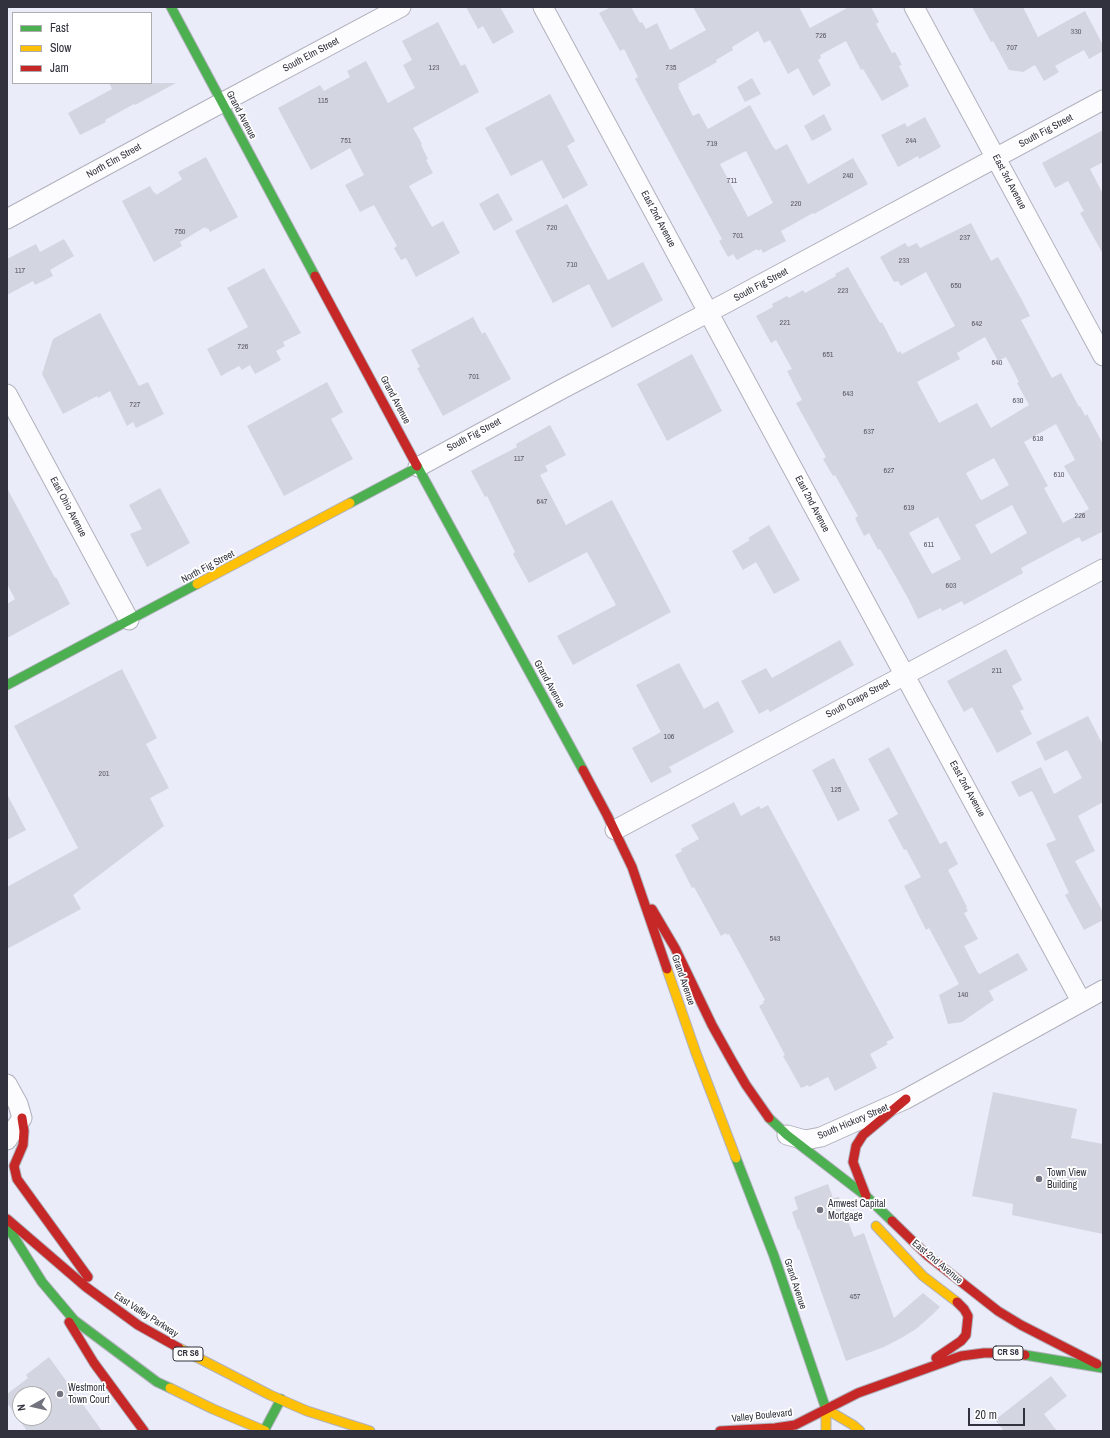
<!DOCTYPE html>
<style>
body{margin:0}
#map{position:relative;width:1110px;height:1438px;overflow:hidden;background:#ebecf9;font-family:"Archivo Narrow",sans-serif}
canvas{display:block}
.frame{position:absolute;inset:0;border:8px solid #31323d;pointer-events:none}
.legend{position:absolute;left:12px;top:12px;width:140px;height:72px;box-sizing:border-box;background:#fff;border:1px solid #adadb1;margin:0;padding:5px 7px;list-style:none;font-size:12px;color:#31323d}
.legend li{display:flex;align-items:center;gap:8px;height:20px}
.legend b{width:20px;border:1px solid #adadb1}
.north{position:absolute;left:12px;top:1386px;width:40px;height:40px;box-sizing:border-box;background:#fff;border:1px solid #adadb1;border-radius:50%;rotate:262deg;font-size:11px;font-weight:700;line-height:16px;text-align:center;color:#31323d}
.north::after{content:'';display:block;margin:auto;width:14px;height:18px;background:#72737f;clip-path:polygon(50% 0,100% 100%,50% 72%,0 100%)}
.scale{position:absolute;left:968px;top:1408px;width:57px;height:18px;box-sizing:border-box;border:2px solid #31323d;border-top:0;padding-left:5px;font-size:12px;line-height:14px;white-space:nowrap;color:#31323d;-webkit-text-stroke:3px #fff;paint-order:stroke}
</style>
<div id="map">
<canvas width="1110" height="1438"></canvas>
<div class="frame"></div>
<ul class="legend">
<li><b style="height:5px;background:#4caf50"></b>Fast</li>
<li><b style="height:5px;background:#ffc107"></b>Slow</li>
<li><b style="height:5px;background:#c62828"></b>Jam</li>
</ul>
<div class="north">N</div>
<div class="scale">20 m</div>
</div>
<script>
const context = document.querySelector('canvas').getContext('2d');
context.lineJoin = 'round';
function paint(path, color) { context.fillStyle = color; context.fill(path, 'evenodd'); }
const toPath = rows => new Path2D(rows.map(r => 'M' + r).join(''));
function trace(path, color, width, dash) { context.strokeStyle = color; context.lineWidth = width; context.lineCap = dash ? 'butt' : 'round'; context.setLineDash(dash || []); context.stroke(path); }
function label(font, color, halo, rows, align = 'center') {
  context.font = font + ' "Archivo Narrow",sans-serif'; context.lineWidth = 3.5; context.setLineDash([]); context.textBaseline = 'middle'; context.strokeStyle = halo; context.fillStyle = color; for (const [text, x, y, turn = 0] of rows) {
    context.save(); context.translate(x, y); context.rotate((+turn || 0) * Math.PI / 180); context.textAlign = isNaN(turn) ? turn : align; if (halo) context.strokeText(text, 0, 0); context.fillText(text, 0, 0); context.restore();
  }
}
const building = toPath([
 [466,7,500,7,514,32,493,44,483,26,478,29],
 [611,7,631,7,640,23,642,22,646,29,657,23,670,50,706,30,693,7,799,7,810,28,849,7,871,7,879,22,876,24,892,53,895,52,902,65,899,66,909,86,882,101,863,69,861,70,846,41,820,55,821,58,818,60,831,85,813,96,798,68,788,74,770,40,764,43,758,31,732,47,733,50,716,60,717,62,678,84,680,86,678,87,693,116,699,113,708,129,750,105,773,147,776,150,787,144,808,184,853,158,868,184,814,214,813,213,781,231,786,241,763,253,761,249,758,251,757,249,737,260,733,254,728,257,719,241,722,239,635,79,638,77,624,49,620,51,599,13],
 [746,151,773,203,748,217,720,164],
 [972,7,1023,7,1038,37,1085,11,1103,45,1103,51,1089,59,1084,50,1055,66,1059,72,1044,81,1035,65,1023,72,1009,70,993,41,991,42],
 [438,22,461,66,465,64,479,92,413,128,422,144,421,145,428,159,426,160,433,173,409,186,432,227,443,221,460,253,416,277,406,258,401,260,394,248,397,246,374,205,360,212,345,185,364,175,350,148,311,170,278,108,320,85,324,91,350,77,347,71,366,61,388,103,415,88,403,65,412,60,402,41],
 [752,78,761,94,745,102,737,87],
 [109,83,176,83,135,105,134,104,105,120,106,122,80,135,68,113,112,89],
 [550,94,575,141,567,146,588,185,563,199,542,160,511,176,485,128],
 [824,114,832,130,812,141,804,126],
 [925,117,941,147,919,159,918,156,898,167,881,135,905,123,907,127],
 [1103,130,1103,162,1090,169,1103,194,1103,254,1080,213,1084,211,1068,181,1055,188,1042,163],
 [206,157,238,217,210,232,208,228,206,229,205,227,180,242,182,246,154,262,122,201,150,186,154,193,155,192,156,195,181,180,182,179,178,172],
 [498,193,513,220,494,231,479,204],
 [567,204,608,280,643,262,663,300,612,328,589,284,553,303,515,231],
 [971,223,991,261,998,257,1023,302,1030,316,1021,320,1052,378,1061,373,1079,407,1080,406,1085,416,1087,414,1103,444,1103,534,1102,532,1082,542,1079,537,1021,568,1023,573,964,605,962,601,942,611,941,608,918,619,909,600,880,549,878,550,869,533,864,536,855,518,858,516,835,475,833,476,823,459,826,457,796,403,802,400,787,371,792,369,776,340,771,343,756,316,773,307,772,304,787,296,789,298,803,290,805,293,836,276,835,274,848,267,880,323,882,322,898,353,900,351,902,354,955,326,926,272,901,286,898,281,894,282,880,257,905,243,908,247,917,243,920,248],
 [985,337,998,361,1006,357,1019,382,1017,383,1029,405,991,428,977,403,939,423,917,382,960,359,957,353],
 [1056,424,1075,460,1064,466,1089,509,1063,523,1044,488,1048,486,1024,442],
 [994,458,1009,485,982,500,980,499,966,473],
 [1012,505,1027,533,991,554,975,525],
 [938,517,961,559,932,574,909,533],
 [64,239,74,256,50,270,53,276,35,285,33,281,7,295,7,259,36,244,40,252],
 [264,268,301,333,283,342,285,346,276,351,281,360,255,374,250,365,242,370,239,366,221,376,207,349,248,327,227,288],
 [100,313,139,386,148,382,164,414,136,428,133,422,127,426,110,391,98,398,97,396,63,414,42,374,53,339],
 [473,317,482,334,485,332,511,379,443,416,417,368,420,367,411,350],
 [692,354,722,411,667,441,637,384],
 [327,382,343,412,331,419,353,459,284,496,247,426],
 [550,425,566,455,545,466,548,471,540,475,566,525,612,500,671,612,573,665,557,636,616,605,587,552,529,583,513,554,515,552,487,496,485,497,471,471,517,447,516,444],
 [7,488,55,578,56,577,70,604,7,638,7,604,15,599,7,584],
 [160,488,190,543,147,567,130,534,142,529,129,505],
 [769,525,800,580,774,594,756,562,743,570,732,551,750,540,748,538],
 [840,640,854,665,770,712,768,709,759,714,741,681,766,668,772,678],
 [1006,649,1022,680,1012,686,1024,709,1020,711,1032,734,997,753,972,707,964,712,947,681],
 [679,663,704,709,718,701,734,732,669,767,672,772,651,783,632,748,661,732,636,685],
 [122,669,157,738,146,744,169,788,150,798,164,826,73,895,81,909,7,949,7,887,78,848,14,726],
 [1088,716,1103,745,1103,802,1078,816,1095,851,1075,861,1103,912,1103,920,1084,930,1065,895,1069,893,1046,844,1056,840,1032,791,1019,797,1011,782,1041,767,1054,794,1082,778,1067,750,1045,761,1036,742],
 [889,747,940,844,946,841,958,864,948,870,967,907,966,908,968,911,964,913,978,939,964,946,978,973,980,974,1018,953,1028,970,989,991,994,1000,962,1022,948,1024,939,995,959,984,929,928,926,930,904,886,921,877,906,849,904,850,888,820,898,814,868,759],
 [834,758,860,810,838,821,812,770],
 [7,794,26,830,7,840],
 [734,802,741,816,759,806,761,809,768,805,894,1038,886,1042,888,1044,870,1054,877,1068,835,1091,828,1077,809,1087,808,1085,801,1088,783,1056,785,1055,759,1006,764,1003,763,1001,765,1000,729,934,727,935,726,933,721,936,694,887,692,888,675,855,682,851,681,849,699,839,691,825],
 [993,1092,1077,1109,1071,1138,1103,1144,1103,1234,1012,1215,1013,1204,972,1196],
 [828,1184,833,1198,839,1197,854,1237,864,1233,894,1318,923,1293,940,1307,932,1315,916,1329,903,1337,884,1347,846,1361,799,1229,798,1230,792,1212,798,1209,794,1197],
 [49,1357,102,1431,27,1431,7,1403,7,1394,28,1378,26,1375],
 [20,1394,44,1394,44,1418,20,1418],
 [1051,1376,1067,1396,1044,1414,1057,1431,1004,1431,995,1420]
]);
const street = toPath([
 [543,7,1081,1001],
 [914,7,1103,356],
 [7,219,197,116,401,7],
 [7,394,129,620],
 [418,467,562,389,728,302,1103,100],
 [615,830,1103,569],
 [7,1084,18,1104,22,1118,7,1140],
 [787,1135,805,1140,821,1137,906,1099,1103,990]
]);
const fast = toPath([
 [171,7,315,276],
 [417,466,583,770],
 [350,503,418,467],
 [7,685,197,584],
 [769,1118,787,1135,866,1196,892,1221],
 [736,1158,774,1256,826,1409],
 [9,1229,42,1282,74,1320,157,1382,170,1388],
 [1025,1355,1103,1368],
 [264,1431,281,1399]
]);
const slow = toPath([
 [197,584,350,503],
 [667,969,696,1053,736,1158],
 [876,1226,923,1276,957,1302],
 [179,1348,270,1395,307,1411,370,1431],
 [170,1388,213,1409,265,1431],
 [826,1431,826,1409,853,1425,860,1431]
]);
const jam = toPath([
 [315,276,417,466],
 [583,770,607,815,632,867,667,969],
 [652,909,675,948,712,1025,732,1061,746,1085,769,1118],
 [22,1118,24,1131,23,1145,14,1166,17,1179,88,1277],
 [866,1196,853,1162,856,1146,863,1135,906,1099],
 [7,1219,86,1287,138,1325,179,1348],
 [892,1221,928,1256,998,1311,1021,1325,1097,1364],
 [69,1322,94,1363,144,1431],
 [936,1358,961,1341,966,1335,968,1316,964,1309,957,1302],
 [720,1431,775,1428,795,1425,858,1393,961,1356,984,1353,1008,1353,1025,1355]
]);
const markers = [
 [1039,1179,4,"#72737f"],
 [820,1210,4,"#72737f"],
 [60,1394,4,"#72737f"]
];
const numberNames = [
 ["330",1076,32],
 ["726",821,36],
 ["707",1012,48],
 ["123",434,68],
 ["735",671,68],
 ["115",323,101],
 ["751",346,141],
 ["244",911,141],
 ["719",712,144],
 ["240",848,176],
 ["711",732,181],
 ["220",796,204],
 ["720",552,228],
 ["750",180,232],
 ["701",738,236],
 ["237",965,238],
 ["233",904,261],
 ["710",572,265],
 ["117",20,271],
 ["650",956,286],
 ["223",843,291],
 ["221",785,323],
 ["642",977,324],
 ["726",243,347],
 ["651",828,355],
 ["640",997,363],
 ["701",474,377],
 ["643",848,394],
 ["630",1018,401],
 ["727",135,405],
 ["637",869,432],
 ["618",1038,439],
 ["117",519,459],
 ["627",889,471],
 ["610",1059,475],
 ["647",542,502],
 ["619",909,508],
 ["226",1080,516],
 ["611",929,545],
 ["603",951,586],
 ["211",997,671],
 ["106",669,737],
 ["201",104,774],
 ["125",836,790],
 ["543",775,939],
 ["140",963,995],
 ["457",855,1297]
];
const shields = [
 [1008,1353,30],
 [188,1354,30]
];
const shieldNames = [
 ["CR S6",1008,1353],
 ["CR S6",188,1354]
];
const streetNames = [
 ["South Elm Street",311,55,-28],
 ["Grand Avenue",241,115,62],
 ["South Fig Street",1046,131,-28],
 ["North Elm Street",114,161,-29],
 ["East 3rd Avenue",1009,182,62],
 ["East 2nd Avenue",658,219,62],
 ["South Fig Street",761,285,-28],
 ["Grand Avenue",395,400,62],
 ["South Fig Street",474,435,-28],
 ["East 2nd Avenue",812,504,62],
 ["East Ohio Avenue",68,507,62],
 ["North Fig Street",208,567,-28],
 ["Grand Avenue",549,684,61],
 ["South Grape Street",858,699,-28],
 ["East 2nd Avenue",967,789,61],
 ["Grand Avenue",683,980,71],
 ["South Hickory Street",853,1122,-23],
 ["East 2nd Avenue",937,1262,40],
 ["Grand Avenue",795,1284,72],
 ["East Valley Parkway",146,1315,33],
 ["Valley Boulevard",762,1416,-6]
];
const poiNames = [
 ["Town View",1047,1173],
 ["Building",1047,1185],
 ["Amwest Capital",828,1204],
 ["Mortgage",828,1216],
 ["Westmont",68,1388],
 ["Town Court",68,1400]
];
paint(building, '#d3d5e0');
trace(street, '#b0b1bc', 21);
trace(fast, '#b0b1bc', 11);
trace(slow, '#b0b1bc', 11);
trace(jam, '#b0b1bc', 11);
trace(street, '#fcfcfe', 19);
trace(fast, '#4caf50', 9);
trace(slow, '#ffc107', 9);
trace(jam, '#c62828', 9);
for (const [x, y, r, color] of markers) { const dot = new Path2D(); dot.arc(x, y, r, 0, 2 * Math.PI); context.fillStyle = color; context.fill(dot); trace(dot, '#fff', 1.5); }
label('8px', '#5b5c68', null, numberNames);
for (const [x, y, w] of shields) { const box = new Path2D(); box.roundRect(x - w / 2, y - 7, w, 14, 3); context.fillStyle = '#fff'; context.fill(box); trace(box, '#31323d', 1); }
label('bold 9px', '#31323d', null, shieldNames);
label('10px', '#31323d', '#fff', streetNames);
label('10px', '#31323d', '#fff', poiNames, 'left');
</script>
